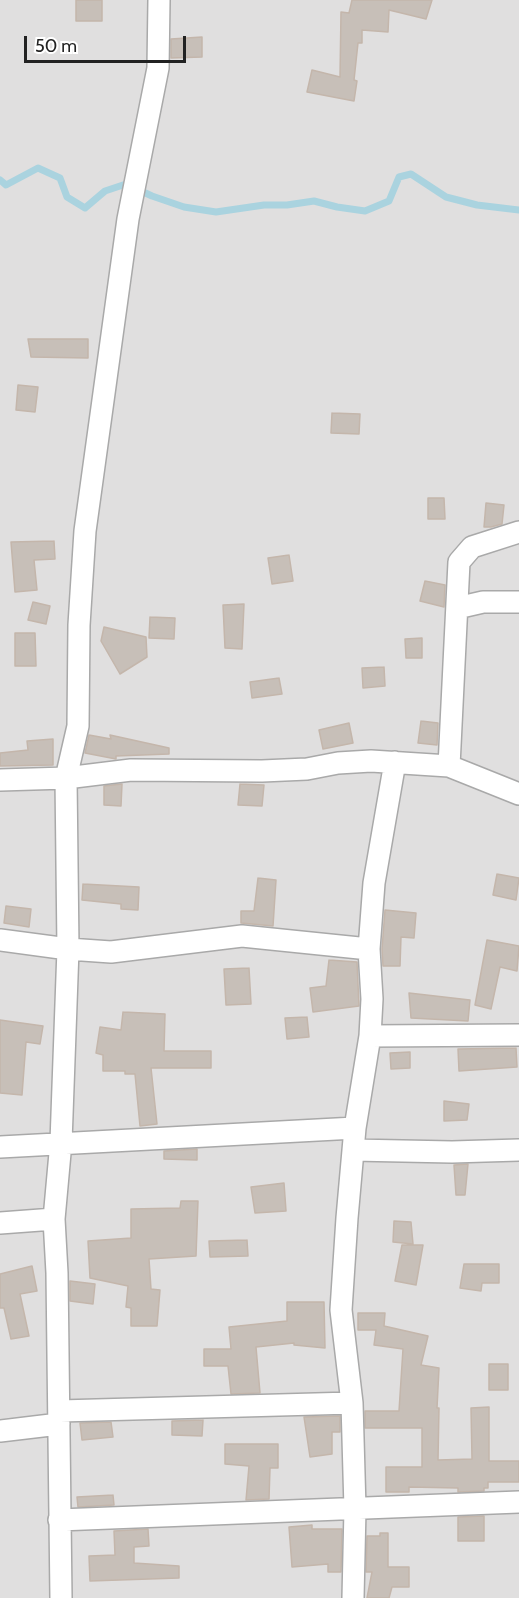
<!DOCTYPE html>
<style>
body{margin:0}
#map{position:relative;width:519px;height:1598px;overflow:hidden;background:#f2efe9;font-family:Cabin,sans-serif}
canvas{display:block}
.scale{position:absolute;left:24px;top:36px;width:162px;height:27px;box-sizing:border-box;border:3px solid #222;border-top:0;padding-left:8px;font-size:18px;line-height:21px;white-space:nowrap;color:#222;-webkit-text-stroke:4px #fff;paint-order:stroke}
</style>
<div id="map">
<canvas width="519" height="1598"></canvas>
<div class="scale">50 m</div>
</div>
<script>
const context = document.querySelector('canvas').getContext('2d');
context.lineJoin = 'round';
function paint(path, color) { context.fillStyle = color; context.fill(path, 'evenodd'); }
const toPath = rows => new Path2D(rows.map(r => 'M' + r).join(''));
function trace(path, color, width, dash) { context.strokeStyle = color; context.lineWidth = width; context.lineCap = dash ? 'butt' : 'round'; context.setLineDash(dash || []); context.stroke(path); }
const residential = toPath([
 [0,0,519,0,519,1598,0,1598]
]);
const stream = toPath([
 [0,180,6,185,38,168,60,178,67,197,85,208,105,191,126,184,152,196,184,207,216,212,264,205,287,205,314,201,337,207,365,211,389,201,399,177,411,174,446,197,477,205,519,210]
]);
const building = toPath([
 [76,0,102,0,102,21,76,21,76,0],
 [352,0,432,0,426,19,389,10,388,32,362,30,362,43,358,43,354,80,357,81,354,101,307,92,312,70,340,77,341,12,349,13,352,0],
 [202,37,202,57,171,58,171,39,202,37],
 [28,339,88,339,88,358,31,357,28,339],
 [18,385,38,387,35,412,16,410,18,385],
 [332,413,360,414,359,434,331,433,332,413],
 [428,498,444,498,445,519,428,519,428,498],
 [486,503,504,505,502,524,491,527,484,527,486,503],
 [54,541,55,559,34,560,37,590,15,592,11,542,54,541],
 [289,555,293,581,272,584,268,558,289,555],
 [425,581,445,585,444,607,420,601,425,581],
 [33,602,50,606,46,624,28,620,33,602],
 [244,604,242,649,225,648,223,605,244,604],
 [150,617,175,618,174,639,149,638,150,617],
 [104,627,146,637,147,657,120,674,101,641,104,627],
 [15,633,35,633,36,666,15,666,15,633],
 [422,638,422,658,406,658,405,639,422,638],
 [384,667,385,686,363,688,362,668,384,667],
 [279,678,282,694,252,698,250,682,279,678],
 [421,721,438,723,437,745,418,743,421,721],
 [349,723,353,743,323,749,319,730,349,723],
 [89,735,111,739,110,735,169,748,169,754,116,756,116,759,85,753,89,735],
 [53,739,53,765,0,766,0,753,28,750,27,741,53,739],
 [122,784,121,806,104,805,104,786,122,784],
 [240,784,264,785,262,806,238,805,240,784],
 [497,874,519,878,516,900,493,895,497,874],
 [258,878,276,880,273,926,241,923,241,911,254,911,258,878],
 [83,884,139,887,138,910,121,909,121,904,82,900,83,884],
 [6,906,31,909,29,927,4,923,6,906],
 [385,910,416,913,414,938,401,937,400,966,383,966,382,949,385,910],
 [487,940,519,946,517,971,500,967,491,1009,475,1005,487,940],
 [329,960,357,962,359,1006,313,1012,310,988,326,986,329,960],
 [249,968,251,1004,226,1005,224,969,249,968],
 [409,993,470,1000,468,1021,411,1018,409,993],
 [123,1012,165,1014,164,1051,211,1051,211,1068,151,1068,157,1124,140,1126,135,1074,125,1074,125,1071,103,1071,103,1055,96,1053,100,1027,121,1030,123,1012],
 [307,1017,309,1037,287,1039,285,1018,307,1017],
 [0,1020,43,1026,40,1044,26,1042,22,1095,0,1093,0,1020],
 [516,1048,517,1067,459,1071,458,1049,516,1048],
 [410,1052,410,1068,391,1069,390,1053,410,1052],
 [444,1101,469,1104,467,1120,444,1121,444,1101],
 [197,1149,197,1160,164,1159,164,1151,197,1149],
 [468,1164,465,1195,456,1195,454,1165,468,1164],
 [284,1183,286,1211,255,1213,251,1187,284,1183],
 [181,1201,198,1201,196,1256,149,1259,151,1289,160,1290,157,1326,131,1326,131,1308,126,1307,128,1286,90,1278,88,1241,131,1238,131,1209,180,1208,181,1201],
 [394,1221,411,1222,413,1244,393,1242,394,1221],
 [247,1240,248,1256,210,1257,209,1241,247,1240],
 [402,1245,423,1245,416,1285,395,1281,402,1245],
 [464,1264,499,1264,499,1283,482,1283,481,1291,460,1288,464,1264],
 [32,1266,37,1291,20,1294,29,1336,11,1339,4,1308,0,1308,0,1274,32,1266],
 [70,1281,95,1284,93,1304,70,1301,70,1281],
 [287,1302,324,1302,325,1348,294,1345,294,1343,256,1347,260,1393,231,1394,228,1366,204,1366,204,1349,231,1349,229,1327,287,1321,287,1302],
 [358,1313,385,1313,384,1326,428,1336,421,1365,439,1368,437,1408,439,1408,438,1460,472,1459,471,1408,489,1407,489,1461,519,1461,519,1482,488,1482,488,1488,484,1488,484,1491,458,1492,458,1488,409,1487,409,1492,386,1492,386,1467,422,1467,422,1428,365,1428,365,1411,399,1411,403,1349,374,1345,376,1330,358,1330,358,1313],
 [489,1364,508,1364,508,1390,489,1390,489,1364],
 [340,1416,340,1432,332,1432,332,1454,310,1457,304,1417,340,1416],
 [203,1420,202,1436,172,1435,172,1421,203,1420],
 [111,1422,113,1437,82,1440,80,1423,111,1422],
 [225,1444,278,1444,278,1468,270,1468,269,1499,246,1500,249,1466,225,1464,225,1444],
 [113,1495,114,1505,78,1507,77,1497,113,1495],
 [484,1516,484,1541,458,1541,458,1517,484,1516],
 [312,1525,312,1529,342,1529,341,1572,328,1572,328,1564,292,1567,289,1527,312,1525],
 [148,1529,149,1546,134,1547,134,1563,179,1566,179,1578,90,1581,89,1556,115,1555,114,1531,148,1529],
 [380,1533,388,1533,388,1567,409,1567,409,1587,392,1587,389,1598,367,1598,372,1572,366,1572,367,1536,380,1536,380,1533]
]);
const minor = toPath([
 [457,608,483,602,519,602],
 [449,766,459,562,472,547,519,532],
 [0,780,66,778,131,770,262,771,307,769,338,763,371,761,449,766,519,794],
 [0,940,68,949,111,952,242,936,369,949],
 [370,1036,519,1035],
 [0,1147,355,1128],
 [353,1150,452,1152,519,1150],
 [0,1223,54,1219],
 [60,1411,352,1403],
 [0,1431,59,1424],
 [59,1520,519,1502],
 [61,1598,57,1273,54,1219,61,1142,68,949,66,778,78,726,79,625,85,531,128,219,158,68,159,0],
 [353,1598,355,1509,352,1403,341,1310,347,1218,355,1128,370,1036,372,999,369,949,374,883,395,762]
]);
paint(residential, '#e0dfdf');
trace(stream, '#aad3df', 7);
paint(building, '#c7bfb8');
trace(building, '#c4b6ab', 1.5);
trace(minor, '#a9a9a9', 24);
trace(minor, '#fff', 21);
</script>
